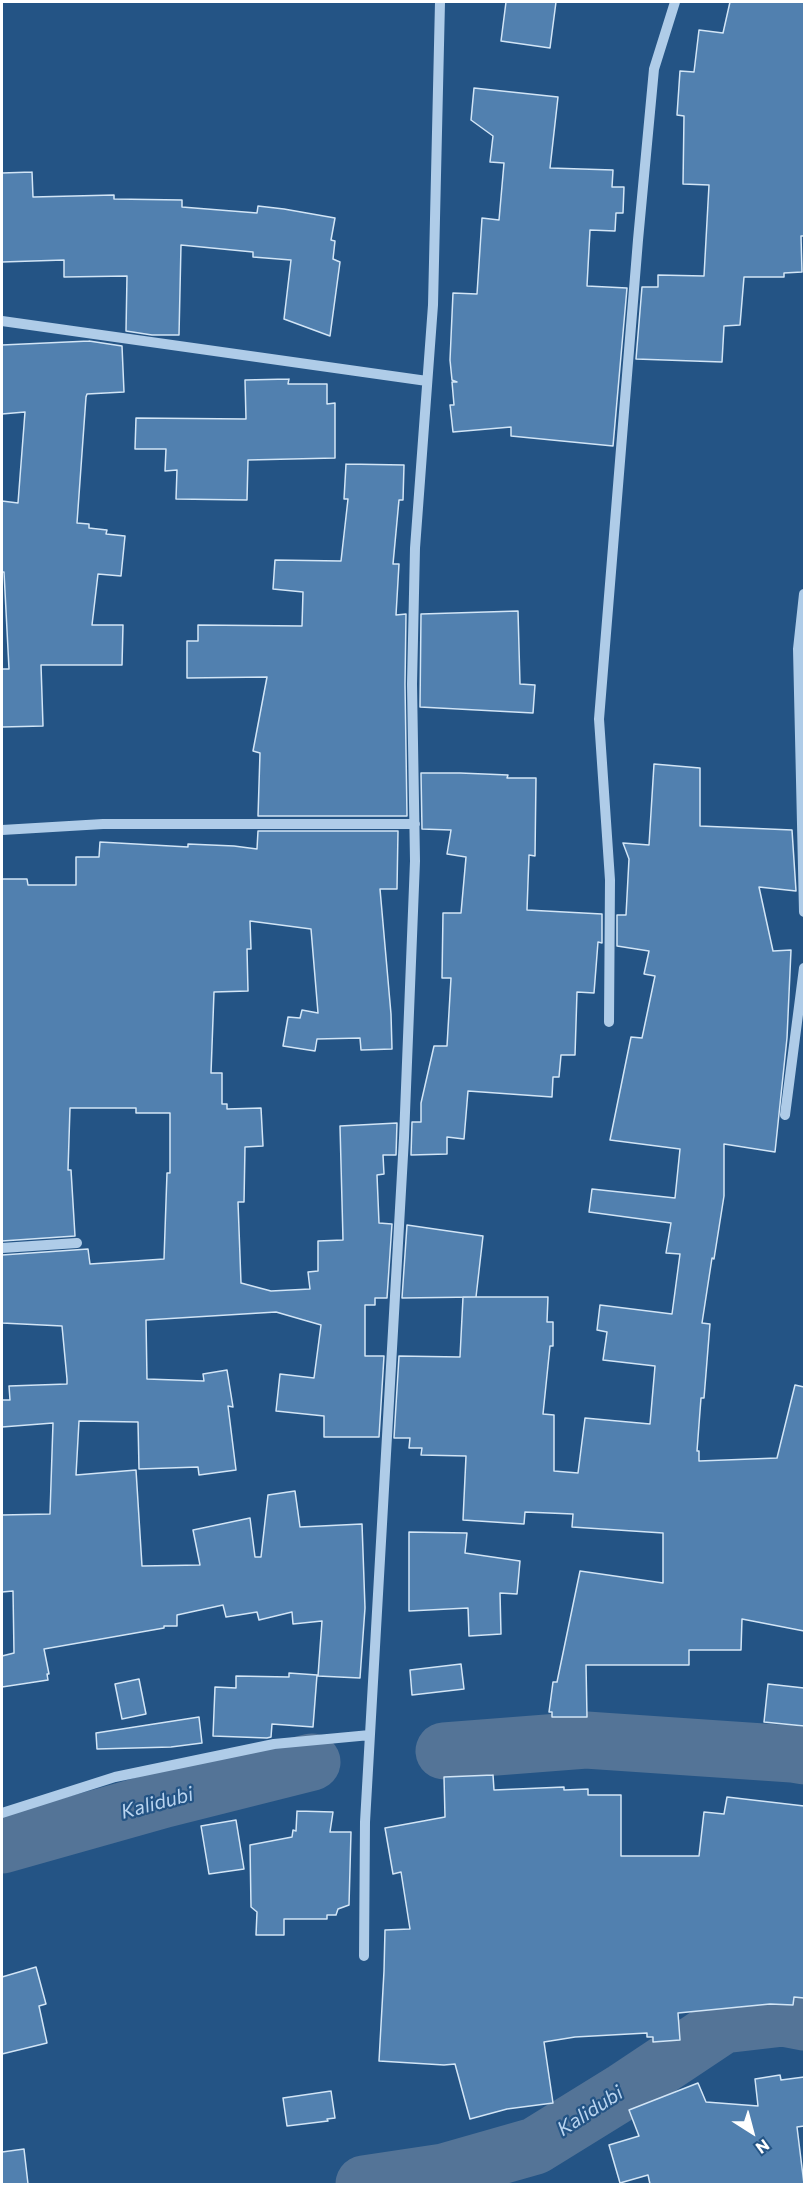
<!DOCTYPE html>
<style>
body{margin:0}
#map{position:relative;width:806px;height:2186px;overflow:hidden;background:#245485;font-family:Commissioner,sans-serif}
canvas{display:block}
.frame{position:absolute;inset:0;border:3px solid #fff;pointer-events:none}
.north{position:absolute;left:722px;top:2102px;width:60px;height:60px;-webkit-text-stroke:4px #245485;paint-order:stroke;rotate:144deg;font-size:16px;font-weight:700;line-height:24px;text-align:center;color:#fff}
.north::after{content:'';display:block;margin:auto;width:21px;height:27px;background:#fff;clip-path:polygon(50% 0,100% 100%,50% 72%,0 100%)}
</style>
<div id="map">
<canvas width="806" height="2186"></canvas>
<div class="frame"></div>
<div class="north">N</div>
</div>
<script>
const context = document.querySelector('canvas').getContext('2d');
context.lineJoin = 'round';
const toPath = rows => new Path2D(rows.map(r => 'M' + r).join(''));
function trace(path, color, width, dash) { context.strokeStyle = color; context.lineWidth = width; context.lineCap = dash ? 'butt' : 'round'; context.setLineDash(dash || []); context.stroke(path); }
function paint(path, color) { context.fillStyle = color; context.fill(path, 'evenodd'); }
function label(font, color, halo, rows, align = 'center') {
  context.font = font + ' Commissioner,sans-serif'; context.lineWidth = 4.5; context.setLineDash([]); context.textBaseline = 'middle'; context.strokeStyle = halo; context.fillStyle = color; for (const [text, x, y, turn = 0] of rows) {
    context.save(); context.translate(x, y); context.rotate((+turn || 0) * Math.PI / 180); context.textAlign = isNaN(turn) ? turn : align; if (halo) context.strokeText(text, 0, 0); context.fillText(text, 0, 0); context.restore();
  }
}
const river = toPath([
 [444,1751,586,1740,792,1754,804,1756],
 [2,1845,165,1799,312,1762],
 [364,2184,444,2172,535,2146,624,2091,723,2025,783,2018,804,2022]
]);
const building = toPath([
 [506,2,556,2,550,48,501,41,506,2],
 [730,2,804,2,804,236,801,236,802,272,784,273,784,277,744,277,740,325,724,326,722,362,636,359,642,287,658,287,658,275,704,276,709,185,683,184,684,116,677,115,680,71,694,72,699,30,723,33,730,2],
 [474,88,558,97,550,168,613,170,612,187,624,187,623,213,616,213,615,231,590,230,587,286,627,288,613,446,511,436,511,427,453,432,450,405,454,405,452,382,457,382,452,380,450,360,453,293,477,294,482,218,499,220,504,163,490,162,493,136,471,120,474,88],
 [32,172,33,197,114,195,114,199,182,200,182,207,257,213,258,206,284,209,335,218,331,240,335,241,333,259,340,262,330,336,284,319,291,260,253,257,253,252,181,245,179,335,152,335,126,331,127,276,64,277,64,260,2,262,2,173,32,172],
 [89,341,122,346,124,392,87,394,86,397,77,523,89,524,89,528,107,530,106,534,125,536,121,576,98,574,92,625,123,625,122,665,41,665,43,726,2,727,2,669,9,669,4,572,2,572,2,501,18,503,25,412,2,414,2,345,89,341],
 [289,379,288,384,327,384,327,404,335,403,335,458,248,460,247,500,176,499,177,470,165,471,166,449,135,449,136,418,246,419,245,380,289,379],
 [346,464,404,465,403,500,399,500,393,564,399,564,396,615,406,614,405,684,407,816,258,816,260,753,253,751,267,677,187,678,187,641,198,641,198,625,302,626,303,592,273,589,275,560,341,561,348,499,344,499,346,464],
 [518,611,520,684,535,685,533,713,420,707,421,614,518,611],
 [654,764,700,768,700,826,792,830,796,891,759,887,773,951,791,950,787,1038,775,1152,724,1144,724,1196,714,1259,712,1258,702,1323,710,1324,704,1398,701,1398,697,1451,699,1451,699,1461,777,1458,795,1385,804,1387,804,1631,742,1619,741,1650,689,1650,689,1665,586,1665,587,1717,552,1717,552,1712,549,1712,553,1682,557,1682,580,1571,663,1583,663,1533,572,1527,573,1514,525,1512,524,1524,463,1520,466,1456,421,1455,422,1448,409,1448,410,1438,394,1438,399,1356,460,1357,463,1297,548,1297,547,1322,553,1322,553,1346,550,1346,543,1414,554,1415,554,1471,578,1473,585,1418,650,1424,655,1366,603,1360,607,1332,597,1330,600,1305,672,1314,680,1254,666,1253,671,1223,589,1212,592,1189,675,1198,680,1149,610,1140,631,1037,642,1038,655,976,644,974,649,951,617,946,617,915,626,915,629,859,623,843,649,845,654,764],
 [421,773,460,773,508,775,507,778,536,778,535,856,529,855,527,910,602,914,602,943,598,942,594,993,577,992,575,1055,561,1055,559,1077,553,1077,552,1097,468,1091,464,1139,447,1137,447,1154,411,1155,412,1122,421,1122,421,1103,434,1046,447,1046,451,978,442,978,443,913,461,913,466,857,447,854,451,830,422,829,421,773],
 [258,831,398,831,397,889,380,889,391,1014,392,1049,361,1050,360,1038,317,1039,315,1051,283,1046,288,1017,300,1018,302,1010,318,1013,311,929,250,921,251,949,247,949,248,991,214,992,211,1073,222,1073,222,1104,227,1104,227,1109,261,1108,263,1146,245,1147,244,1202,238,1202,241,1283,271,1291,310,1289,308,1272,318,1271,318,1241,343,1240,340,1126,397,1123,396,1155,383,1155,384,1174,377,1175,379,1223,392,1224,387,1298,375,1298,375,1305,365,1305,365,1356,384,1356,379,1437,324,1437,324,1416,276,1411,280,1374,314,1378,321,1325,276,1312,146,1320,147,1379,204,1381,203,1374,227,1370,233,1407,228,1406,236,1470,199,1475,198,1467,139,1469,138,1422,79,1421,76,1475,136,1470,142,1566,200,1565,193,1530,250,1518,255,1557,261,1557,268,1495,295,1491,300,1527,362,1524,365,1608,360,1678,318,1676,322,1621,293,1624,292,1612,259,1620,257,1612,226,1617,223,1605,177,1615,177,1626,164,1626,164,1628,44,1649,49,1674,47,1674,48,1680,2,1687,2,1656,14,1653,13,1591,2,1592,2,1515,50,1514,53,1423,2,1427,2,1400,10,1400,9,1386,67,1384,67,1379,62,1326,2,1323,2,1255,88,1249,90,1264,164,1259,167,1173,170,1173,170,1113,136,1113,136,1108,70,1108,68,1170,71,1170,75,1236,2,1241,2,879,27,879,28,885,76,885,76,857,99,857,100,842,188,847,188,844,234,846,257,849,258,831],
 [407,1225,483,1236,476,1297,402,1298,407,1225],
 [409,1532,467,1533,465,1553,520,1561,517,1594,500,1593,501,1634,469,1636,468,1608,409,1611,409,1532],
 [461,1664,464,1689,412,1695,410,1670,461,1664],
 [289,1673,317,1675,313,1727,272,1724,271,1737,267,1738,213,1736,215,1687,236,1688,236,1676,289,1677,289,1673],
 [139,1679,146,1714,122,1719,115,1684,139,1679],
 [768,1684,804,1688,804,1726,764,1722,768,1684],
 [199,1717,202,1743,171,1747,97,1749,96,1733,199,1717],
 [493,1775,494,1790,564,1787,564,1790,588,1789,588,1795,621,1795,621,1856,699,1856,704,1812,724,1814,727,1797,804,1806,804,1998,794,1997,793,2005,770,2004,678,2013,680,2040,653,2042,653,2037,647,2037,647,2033,575,2037,544,2042,553,2103,507,2109,470,2119,455,2064,444,2065,379,2061,384,1971,385,1930,410,1929,401,1872,393,1874,385,1828,445,1817,444,1777,493,1775],
 [297,1811,333,1812,330,1832,351,1832,349,1905,338,1909,336,1915,327,1915,327,1919,284,1919,284,1935,256,1935,257,1912,251,1907,250,1845,292,1837,293,1830,296,1831,297,1811],
 [236,1820,244,1869,209,1874,201,1826,236,1820],
 [36,1967,46,2004,39,2006,47,2043,2,2054,2,1977,36,1967],
 [780,2075,781,2080,804,2077,804,2126,797,2127,804,2184,650,2184,648,2175,620,2183,609,2145,639,2136,629,2110,698,2083,706,2102,758,2106,755,2079,780,2075],
 [331,2091,335,2118,327,2119,328,2121,287,2126,283,2098,331,2091],
 [24,2149,28,2184,2,2184,2,2152,24,2149]
]);
const minor = toPath([
 [2,321,427,381],
 [804,594,798,649,804,912],
 [2,830,103,824,415,824],
 [609,1022,610,880,599,719,638,240,654,69,675,2],
 [785,1115,804,968],
 [2,1248,77,1243],
 [2,1813,115,1777,274,1744,370,1735],
 [364,1956,365,1822,404,1138,415,861,412,684,415,548,433,305,440,2]
]);
const waterNames = [
 ["Kalidubi",157,1803,-15],
 ["Kalidubi",590,2111,-33]
];
trace(river, '#547497', 57);
paint(building, '#5180af');
trace(building, '#d2e5f6', 1.5);
trace(minor, '#afcce8', 10);
label('italic 20px', '#bad5f0', '#245485', waterNames);
</script>
